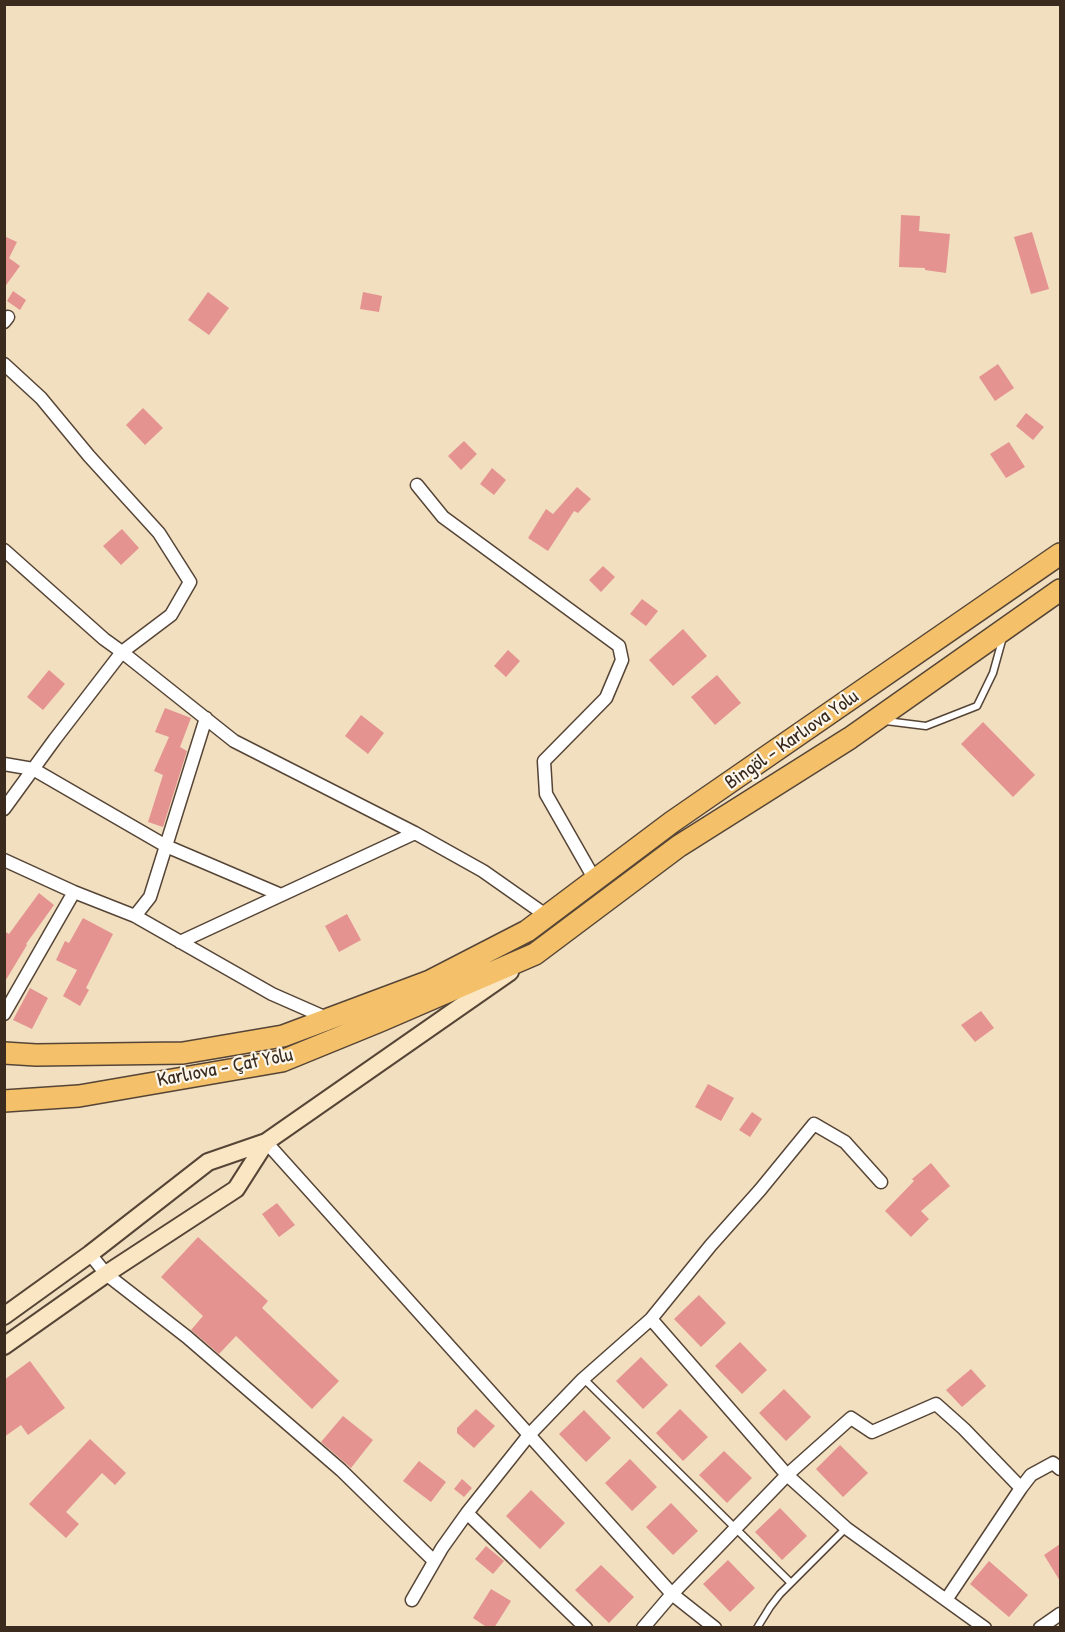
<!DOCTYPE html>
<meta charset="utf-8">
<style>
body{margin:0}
#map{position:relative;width:1065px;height:1632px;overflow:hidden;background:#f1dfc0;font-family:"Patrick Hand",sans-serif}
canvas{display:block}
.frame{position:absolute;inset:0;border:6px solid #3b2a1e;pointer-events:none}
</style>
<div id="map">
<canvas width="1065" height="1632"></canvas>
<div class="frame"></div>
</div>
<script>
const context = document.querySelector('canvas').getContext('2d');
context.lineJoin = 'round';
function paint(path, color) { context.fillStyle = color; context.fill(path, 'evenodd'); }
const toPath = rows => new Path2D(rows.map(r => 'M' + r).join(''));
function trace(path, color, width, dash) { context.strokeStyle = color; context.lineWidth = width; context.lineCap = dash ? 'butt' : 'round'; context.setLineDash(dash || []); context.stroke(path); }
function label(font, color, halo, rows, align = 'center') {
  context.font = font + ' "Patrick Hand",sans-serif'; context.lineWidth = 4.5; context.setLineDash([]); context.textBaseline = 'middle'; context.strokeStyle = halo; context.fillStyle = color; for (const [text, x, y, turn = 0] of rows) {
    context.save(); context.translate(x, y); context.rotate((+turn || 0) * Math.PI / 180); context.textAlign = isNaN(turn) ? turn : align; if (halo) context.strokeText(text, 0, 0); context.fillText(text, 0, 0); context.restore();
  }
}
const building = toPath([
 [901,215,920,216,919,231,950,234,946,273,925,270,925,268,899,267],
 [1032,232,1049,289,1031,294,1014,237],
 [4,236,17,242,9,258,20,266,4,288],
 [13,291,26,300,20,310,7,301],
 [208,292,229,308,209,335,188,320],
 [363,292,382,296,379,312,360,309],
 [998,364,1014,388,995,401,979,377],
 [143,408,163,428,145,445,126,425],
 [1026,413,1044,427,1033,440,1016,426],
 [464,441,477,454,461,470,448,456],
 [1009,442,1025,467,1006,478,990,454],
 [492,468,506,480,494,495,480,484],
 [577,487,591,499,578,513,574,511,548,551,528,538,546,509,553,514],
 [122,529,139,548,121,565,103,546],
 [603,566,615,577,601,592,589,580],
 [642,599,658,611,646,626,630,614],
 [683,629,707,656,673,686,649,660],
 [508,650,520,661,506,677,494,666],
 [49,670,65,684,43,710,27,697],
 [717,675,741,703,715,725,691,697],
 [165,708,191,718,180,747,187,751,163,827,148,822,163,775,154,771,169,737,155,732],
 [361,715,384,733,368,754,345,736],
 [983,722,1035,775,1013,797,961,744],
 [39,893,54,905,26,944,27,945,4,983,4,931,9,934],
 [347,914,361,940,339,952,325,926],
 [83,918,113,934,86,988,89,990,80,1006,63,996,77,970,56,960,65,941,69,943],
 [30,988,48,998,32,1029,13,1020],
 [981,1011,994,1028,975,1042,961,1025],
 [708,1084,734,1098,721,1121,695,1107],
 [752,1112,762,1119,750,1137,739,1130],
 [931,1163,950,1186,921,1211,929,1219,911,1237,885,1211,914,1181,912,1179],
 [277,1203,295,1225,279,1237,262,1214],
 [198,1237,268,1301,262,1308,339,1381,312,1409,236,1336,219,1354,191,1330,203,1316,161,1277],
 [699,1295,726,1323,701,1347,674,1319],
 [740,1342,767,1370,742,1394,715,1366],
 [641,1357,668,1385,643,1409,616,1381],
 [30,1361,65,1408,28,1435,21,1425,4,1437,4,1380],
 [971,1369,986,1386,962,1407,946,1390],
 [784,1389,811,1417,786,1441,759,1413],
 [476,1409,495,1426,474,1448,457,1433,457,1428],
 [680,1409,708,1437,683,1461,656,1433],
 [584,1410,611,1438,586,1462,559,1434],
 [343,1416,373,1440,351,1468,321,1442],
 [90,1439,126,1473,115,1485,102,1473,66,1512,79,1524,66,1538,29,1504],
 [840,1445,868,1473,843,1497,816,1469],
 [724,1451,752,1478,727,1503,699,1475],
 [630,1459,657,1487,632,1511,605,1483],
 [419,1461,446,1482,431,1502,403,1481],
 [462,1479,472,1488,464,1497,454,1489],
 [531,1490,565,1523,540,1549,506,1516],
 [671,1503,698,1531,673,1555,646,1527],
 [780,1508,807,1536,782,1560,755,1532],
 [1060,1544,1060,1581,1044,1555],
 [486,1546,504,1561,493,1574,475,1559],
 [728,1560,755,1588,730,1612,703,1584],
 [989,1561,1028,1595,1009,1617,970,1584],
 [601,1565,634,1597,609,1623,575,1590],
 [491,1589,511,1601,494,1628,488,1628,473,1618]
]);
const lane = toPath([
 [886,721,926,726,977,706,993,673,1003,637],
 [584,1379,791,1583],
 [757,1628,770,1607,780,1594,846,1528]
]);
const street = toPath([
 [4,322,8,317],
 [4,364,41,398,89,456,159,533,190,582,171,615,122,652,55,739,4,809],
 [417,485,443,517,619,646,622,660,606,698,544,761,546,794,595,880],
 [4,550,104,639,122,652,234,741,415,833,483,871,547,916],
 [4,764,33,769,166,846,281,895],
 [4,860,74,892,135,916,272,994,329,1019],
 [135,916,150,897,206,718],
 [180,942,415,833],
 [4,1014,74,892],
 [266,1142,672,1594,715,1628],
 [90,1254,106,1274,187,1337,341,1470,434,1561],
 [651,1319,787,1475,846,1528,985,1628],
 [467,1513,586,1628],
 [412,1600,442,1548,467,1513,529,1435,583,1379,651,1319,711,1245,760,1190,814,1124,845,1142,881,1182],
 [946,1600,1021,1488],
 [643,1628,672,1594,787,1475,851,1418,872,1432,936,1404,964,1429,1021,1488,1031,1475,1053,1463,1060,1469],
 [1040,1628,1060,1614]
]);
const secondary = toPath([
 [4,1316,90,1254,208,1162,266,1142,510,972],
 [4,1346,106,1274,236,1189,266,1142]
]);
const highway = toPath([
 [4,1053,36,1055,183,1053,283,1036,430,981,527,931,672,822,1060,554],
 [4,1101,79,1096,282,1061,380,1021,535,954,679,846,850,738,1060,590]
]);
const streetNames = [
 ["Bingöl - Karlıova Yolu",792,740,-35],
 ["Karlıova - Çat Yolu",225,1068,-11]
];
paint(building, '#e49390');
trace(lane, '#564536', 9);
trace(street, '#564536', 15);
trace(secondary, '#564536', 20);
trace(highway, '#564536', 24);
trace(lane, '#fff', 6);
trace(street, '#fff', 12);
trace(secondary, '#fbe6c3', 16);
trace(highway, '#f4c16a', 21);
label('20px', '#3b2a1e', '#fbf7ec', streetNames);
</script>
